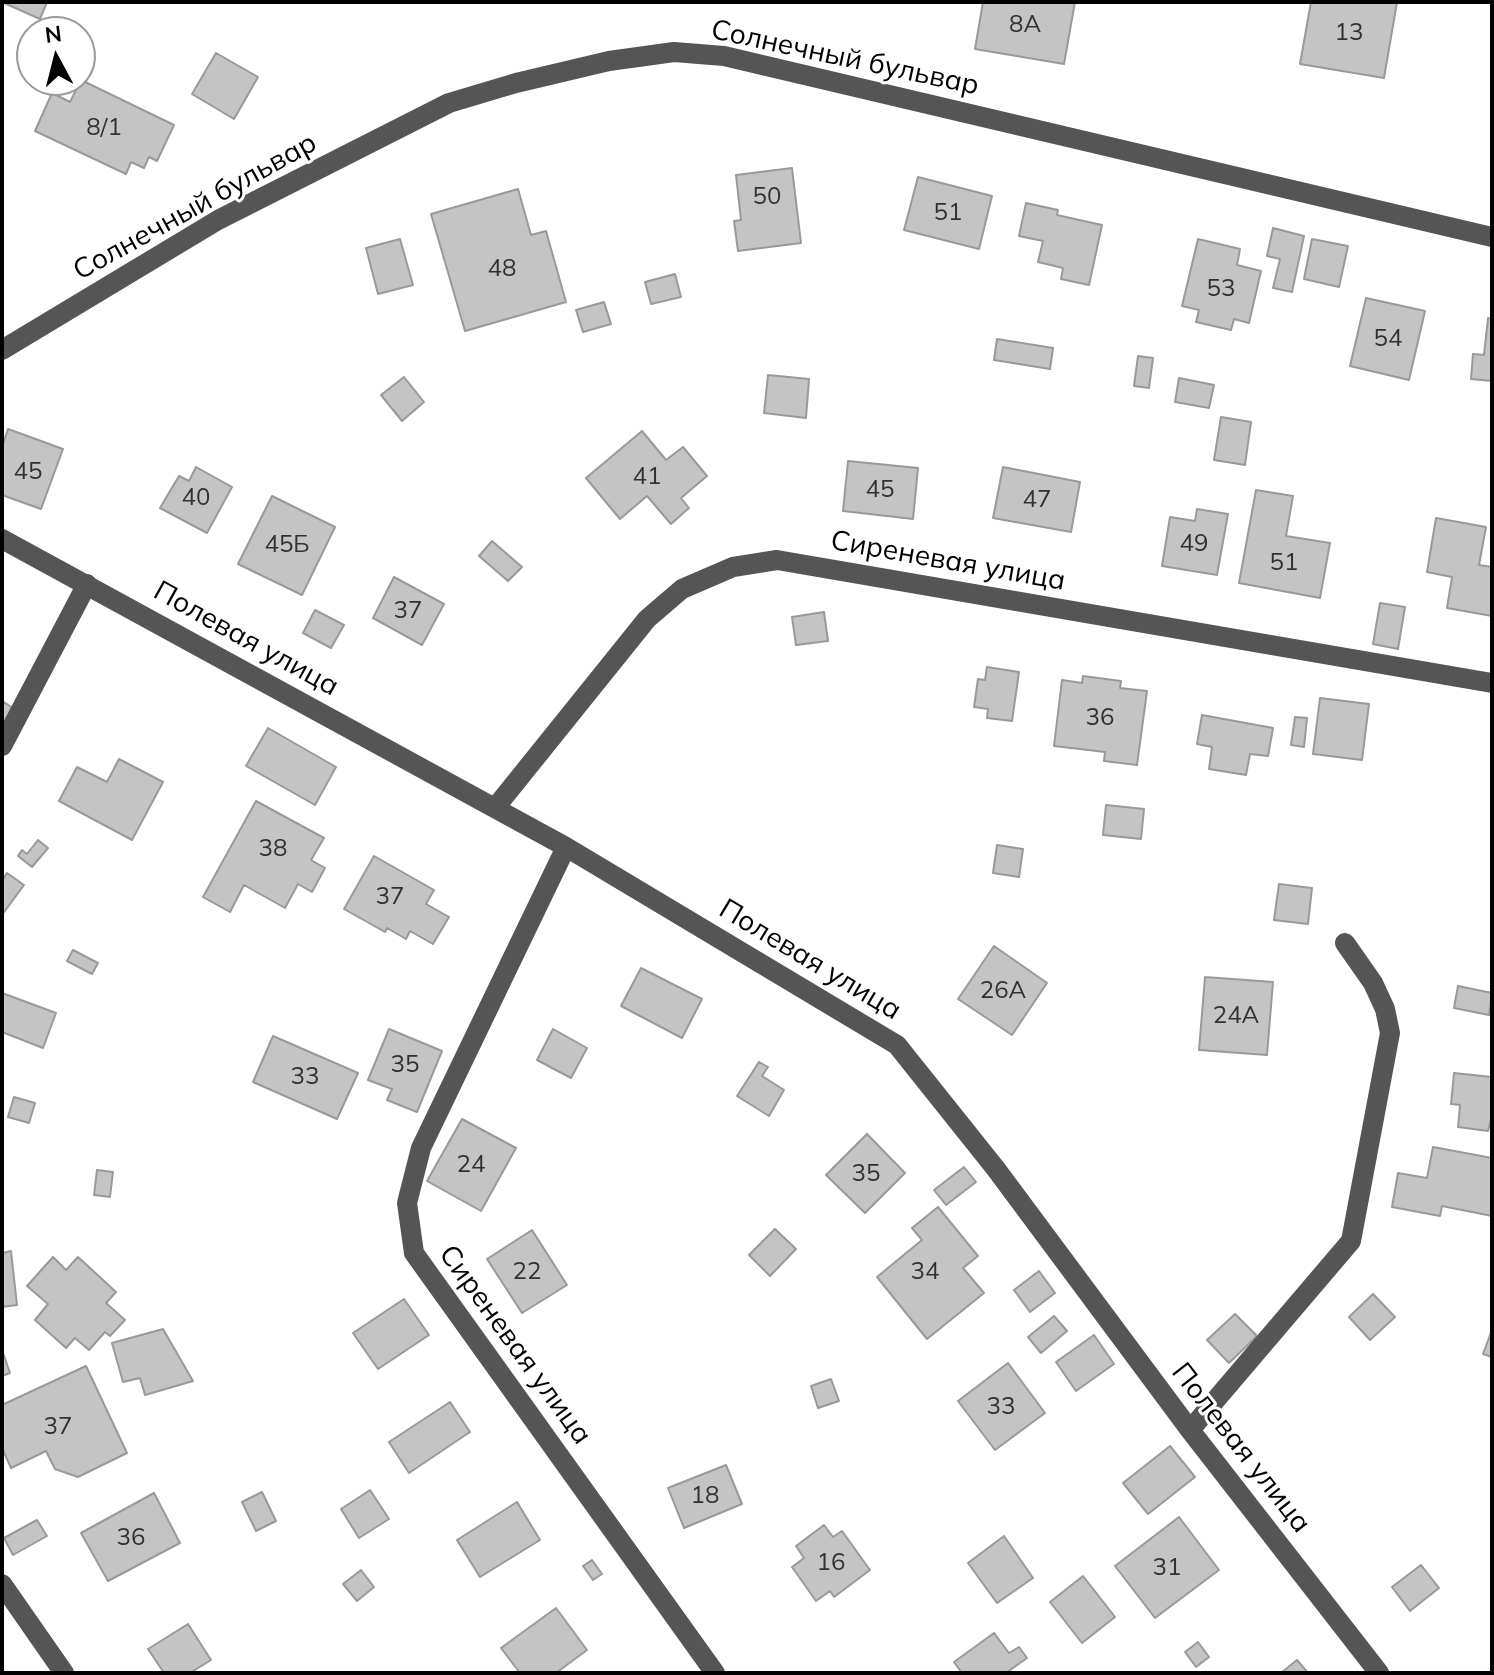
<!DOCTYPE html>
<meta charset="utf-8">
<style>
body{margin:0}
#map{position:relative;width:1494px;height:1675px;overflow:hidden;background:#fff;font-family:Mulish,sans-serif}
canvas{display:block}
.frame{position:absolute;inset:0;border:4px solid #000;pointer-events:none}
.north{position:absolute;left:16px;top:16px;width:80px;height:80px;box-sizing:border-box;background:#fff;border:2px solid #999;border-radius:50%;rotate:353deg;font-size:22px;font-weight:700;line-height:32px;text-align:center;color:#000}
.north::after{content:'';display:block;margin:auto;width:28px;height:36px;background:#000;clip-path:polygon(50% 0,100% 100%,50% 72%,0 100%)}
</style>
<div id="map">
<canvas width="1494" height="1675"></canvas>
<div class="frame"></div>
<div class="north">N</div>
</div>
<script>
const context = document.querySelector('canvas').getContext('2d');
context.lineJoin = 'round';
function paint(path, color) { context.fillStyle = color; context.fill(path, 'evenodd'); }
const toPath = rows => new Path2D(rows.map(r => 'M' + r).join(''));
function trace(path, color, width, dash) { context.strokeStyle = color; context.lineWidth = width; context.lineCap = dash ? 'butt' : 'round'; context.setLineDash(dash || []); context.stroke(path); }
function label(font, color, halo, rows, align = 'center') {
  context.font = font + ' Mulish,sans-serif'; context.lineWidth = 6; context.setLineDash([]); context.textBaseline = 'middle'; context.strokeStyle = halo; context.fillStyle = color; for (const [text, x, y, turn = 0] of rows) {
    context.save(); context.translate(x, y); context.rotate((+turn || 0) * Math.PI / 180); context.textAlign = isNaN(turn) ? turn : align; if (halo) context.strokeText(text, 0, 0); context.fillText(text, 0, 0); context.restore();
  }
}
const building = toPath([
 [2,2,47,2,40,19,2,2],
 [983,2,1075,2,1064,64,975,49,983,2],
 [1311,2,1397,2,1384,78,1300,64,1311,2],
 [216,53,258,77,234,119,192,94,216,53],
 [81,80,174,125,157,161,149,157,144,168,131,162,126,174,35,131,52,93,70,102,81,80],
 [792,168,801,243,738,251,734,221,741,220,736,175,792,168],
 [918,177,992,196,979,249,904,230,918,177],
 [518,189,531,235,546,231,566,302,465,331,431,214,518,189],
 [1026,203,1058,210,1057,215,1102,225,1089,285,1061,279,1063,268,1038,262,1043,241,1019,236,1026,203],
 [1273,228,1304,236,1292,292,1273,288,1280,259,1267,256,1273,228],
 [400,239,413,285,378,294,366,248,400,239],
 [1198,239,1240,249,1237,265,1261,271,1249,323,1234,319,1231,330,1196,322,1199,310,1182,306,1198,239],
 [1312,239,1348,246,1339,287,1304,279,1312,239],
 [675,274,681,297,651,304,645,282,675,274],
 [1366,298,1425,311,1409,380,1350,366,1366,298],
 [604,302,611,324,583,332,576,310,604,302],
 [1488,318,1492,319,1492,381,1471,379,1473,354,1484,355,1488,318],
 [997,339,1053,348,1050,369,994,360,997,339],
 [1138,356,1153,358,1149,388,1134,386,1138,356],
 [768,375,809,379,806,418,764,413,768,375],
 [404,377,424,402,402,421,381,395,404,377],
 [1179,378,1214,385,1209,408,1175,402,1179,378],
 [1221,417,1251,422,1245,465,1214,460,1221,417],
 [8,429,63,449,41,509,2,495,2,447,8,429],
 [642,431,666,460,683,447,707,476,681,498,689,508,671,524,647,496,620,519,586,478,642,431],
 [848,461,918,468,913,519,843,511,848,461],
 [196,467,232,487,207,533,160,508,179,476,189,481,196,467],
 [1003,467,1080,482,1071,532,993,518,1003,467],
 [1256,490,1293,496,1286,536,1330,543,1320,598,1239,583,1256,490],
 [272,496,335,527,302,595,238,564,272,496],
 [1197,509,1228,514,1217,575,1162,566,1170,517,1195,521,1197,509],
 [1436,518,1486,527,1479,565,1492,567,1492,616,1447,608,1452,577,1427,572,1436,518],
 [492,541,522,567,508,581,479,556,492,541],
 [394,577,444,604,422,645,373,618,394,577],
 [1380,603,1405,607,1398,649,1373,644,1380,603],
 [315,610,344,625,331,648,303,633,315,610],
 [824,612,828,641,796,645,792,617,824,612],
 [987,667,1019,672,1012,721,987,718,988,709,974,707,978,679,985,680,987,667],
 [1083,676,1121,681,1120,688,1147,691,1137,765,1104,761,1105,752,1054,746,1062,680,1082,683,1083,676],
 [1320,698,1369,704,1362,760,1313,754,1320,698],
 [2,701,16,710,2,733,2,701],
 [1202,715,1273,728,1268,756,1250,754,1246,775,1209,769,1212,747,1197,744,1202,715],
 [1295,717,1307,718,1304,747,1291,745,1295,717],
 [268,728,336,767,315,805,246,766,268,728],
 [119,759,163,782,132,840,59,801,77,767,107,782,119,759],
 [256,801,324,838,311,860,325,868,312,892,298,884,285,908,244,885,230,912,203,897,256,801],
 [1106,805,1144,809,1141,839,1103,835,1106,805],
 [38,840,48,848,32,867,18,856,22,850,27,854,38,840],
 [997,845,1023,849,1019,877,993,873,997,845],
 [374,856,434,890,426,904,449,917,433,944,410,931,406,939,387,928,385,932,344,909,374,856],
 [7,873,24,885,2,915,2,881,7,873],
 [1279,884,1312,888,1308,924,1274,920,1279,884],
 [994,946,1047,983,1012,1035,958,999,994,946],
 [73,950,98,963,92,974,67,961,73,950],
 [641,968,702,999,682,1038,621,1006,641,968],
 [1205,977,1273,982,1267,1055,1199,1050,1205,977],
 [1458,986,1492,993,1489,1015,1454,1008,1458,986],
 [2,993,56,1013,43,1048,2,1032,2,993],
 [389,1029,442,1051,417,1112,387,1100,392,1089,368,1080,389,1029],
 [553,1029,587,1048,571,1078,537,1060,553,1029],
 [273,1036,358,1073,337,1119,253,1082,273,1036],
 [759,1062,768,1067,762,1076,784,1090,769,1116,737,1096,759,1062],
 [1454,1073,1492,1077,1492,1115,1488,1131,1458,1127,1460,1105,1451,1104,1454,1073],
 [14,1097,35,1103,29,1123,8,1117,14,1097],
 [462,1119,516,1148,481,1211,427,1181,462,1119],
 [867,1134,905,1173,865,1213,826,1175,867,1134],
 [1433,1147,1492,1158,1492,1216,1442,1206,1440,1216,1392,1207,1398,1173,1427,1178,1433,1147],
 [964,1167,976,1182,946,1205,934,1190,964,1167],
 [97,1170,113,1172,110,1197,94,1195,97,1170],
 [938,1207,978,1256,963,1268,984,1293,927,1339,877,1277,922,1240,912,1228,938,1207],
 [775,1229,796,1249,770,1276,749,1255,775,1229],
 [532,1230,567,1285,522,1313,487,1259,532,1230],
 [11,1251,17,1305,2,1307,2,1253,11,1251],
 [53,1257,66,1270,78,1257,116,1292,106,1303,125,1320,110,1336,105,1332,89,1350,75,1338,66,1348,35,1320,48,1304,27,1286,53,1257],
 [1039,1271,1055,1293,1030,1312,1014,1290,1039,1271],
 [1373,1294,1395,1317,1370,1340,1349,1317,1373,1294],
 [404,1299,429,1335,378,1369,353,1333,404,1299],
 [1235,1314,1257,1336,1229,1363,1207,1340,1235,1314],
 [1054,1316,1067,1331,1041,1353,1028,1337,1054,1316],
 [163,1329,193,1381,145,1395,140,1378,123,1382,112,1343,163,1329],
 [1492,1330,1492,1357,1483,1354,1492,1330],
 [1094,1335,1114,1364,1076,1391,1056,1362,1094,1335],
 [2,1350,10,1373,2,1376,2,1350],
 [1008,1363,1045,1413,995,1450,958,1401,1008,1363],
 [86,1366,127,1453,78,1477,55,1469,46,1451,11,1468,2,1448,2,1405,86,1366],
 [831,1379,839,1401,818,1408,811,1386,831,1379],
 [450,1402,470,1432,409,1473,389,1442,450,1402],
 [1170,1446,1195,1477,1148,1514,1123,1483,1170,1446],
 [726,1465,742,1504,684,1528,668,1488,726,1465],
 [370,1490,389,1519,359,1538,341,1509,370,1490],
 [262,1492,276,1521,256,1531,242,1502,262,1492],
 [154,1493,180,1543,108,1581,81,1533,154,1493],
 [517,1502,540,1540,480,1577,457,1540,517,1502],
 [1179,1517,1219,1570,1155,1618,1115,1566,1179,1517],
 [37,1520,47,1536,13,1555,4,1538,37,1520],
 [824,1525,833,1537,842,1531,870,1570,834,1597,830,1591,816,1601,792,1567,804,1558,796,1546,824,1525],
 [1004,1536,1033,1578,997,1603,968,1563,1004,1536],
 [592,1560,602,1574,593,1580,583,1566,592,1560],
 [1421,1565,1439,1588,1410,1611,1392,1587,1421,1565],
 [361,1570,374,1587,357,1601,343,1584,361,1570],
 [1083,1576,1115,1617,1082,1643,1050,1602,1083,1576],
 [556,1608,587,1650,556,1673,520,1673,501,1648,556,1608],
 [188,1624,211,1660,190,1673,164,1673,148,1649,188,1624],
 [994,1633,1009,1653,1019,1647,1027,1658,1006,1673,962,1673,954,1662,994,1633],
 [1198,1642,1209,1657,1196,1667,1185,1652,1198,1642],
 [1297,1660,1308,1673,1281,1673,1297,1660]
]);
const minor = toPath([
 [2,350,218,220,449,103,516,83,609,61,674,52,724,56,1492,237],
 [2,539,566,847,897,1045,996,1169,1190,1430,1379,1673],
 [2,746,87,584],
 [495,808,647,619,682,589,733,567,777,560,1492,683],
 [566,847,421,1148,407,1203,414,1253,715,1673],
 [1190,1430,1351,1241,1390,1033,1385,1009,1373,983,1345,943],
 [2,1584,64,1673]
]);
const numberNames = [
 ["8А",1025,25],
 ["13",1349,33],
 ["8/1",104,128],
 ["50",767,197],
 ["51",948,213],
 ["48",502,269],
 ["53",1221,289],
 ["54",1388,339],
 ["45",28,472],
 ["41",647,477],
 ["45",880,490],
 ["40",196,498],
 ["47",1037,500],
 ["49",1194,544],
 ["45Б",287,545],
 ["51",1284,563],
 ["37",408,611],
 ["36",1100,718],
 ["38",273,849],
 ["37",390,897],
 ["26А",1003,991],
 ["24А",1236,1016],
 ["35",405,1065],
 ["33",305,1077],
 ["24",471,1165],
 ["35",866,1174],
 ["22",527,1272],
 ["34",925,1272],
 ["33",1001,1407],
 ["37",58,1427],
 ["18",705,1496],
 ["36",131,1538],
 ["16",831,1563],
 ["31",1167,1568]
];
const streetNames = [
 ["Солнечный бульвар",845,58,12],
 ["Солнечный бульвар",195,207,-29],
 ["Сиреневая улица",948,561,10],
 ["Полевая улица",246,639,29],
 ["Полевая улица",810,960,31],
 ["Сиреневая улица",515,1345,54],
 ["Полевая улица",1241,1448,52]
];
paint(building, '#c4c4c4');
trace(building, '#999', 2);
trace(minor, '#555', 20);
label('24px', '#313131', null, numberNames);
label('28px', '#000', '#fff', streetNames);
</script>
